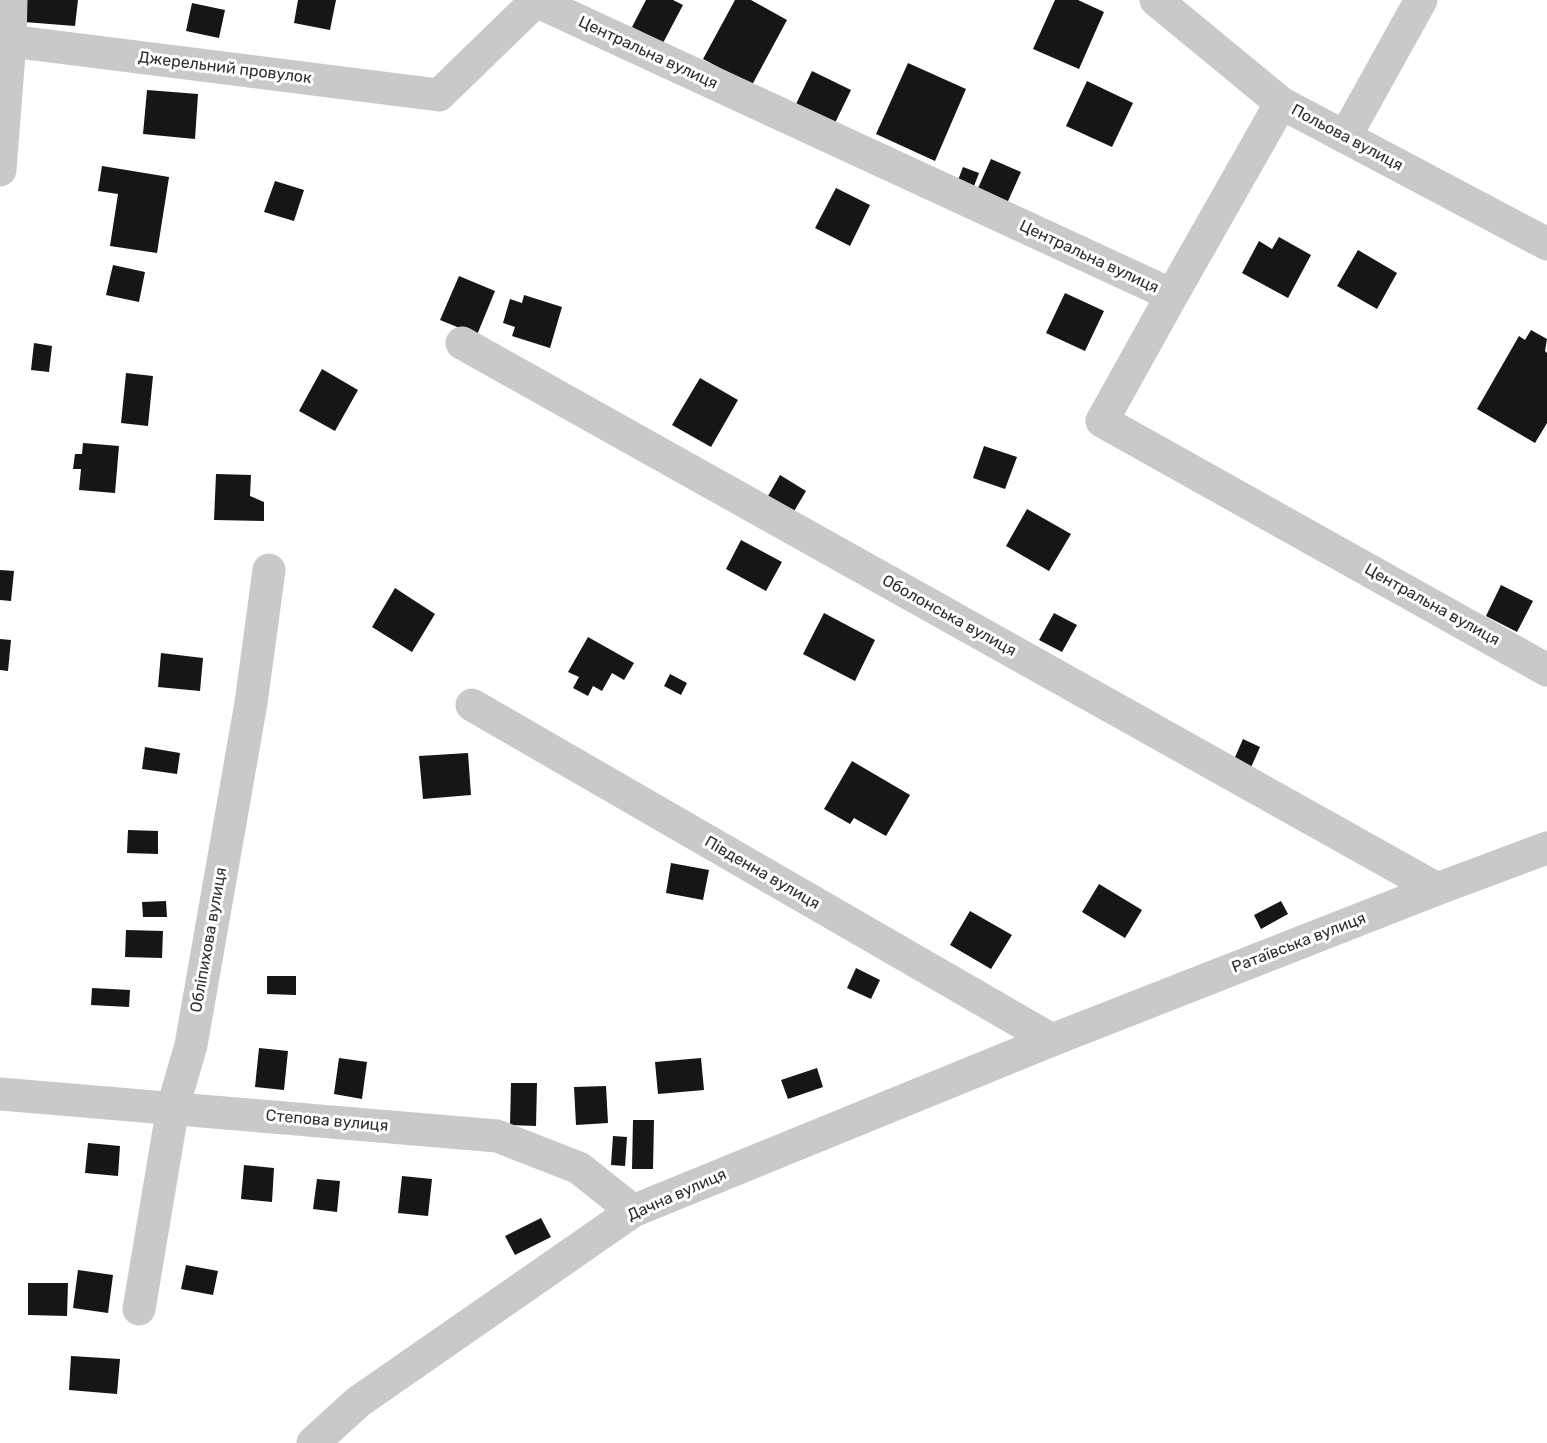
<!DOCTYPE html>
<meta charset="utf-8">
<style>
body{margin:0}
canvas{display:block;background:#fff}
</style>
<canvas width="1547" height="1443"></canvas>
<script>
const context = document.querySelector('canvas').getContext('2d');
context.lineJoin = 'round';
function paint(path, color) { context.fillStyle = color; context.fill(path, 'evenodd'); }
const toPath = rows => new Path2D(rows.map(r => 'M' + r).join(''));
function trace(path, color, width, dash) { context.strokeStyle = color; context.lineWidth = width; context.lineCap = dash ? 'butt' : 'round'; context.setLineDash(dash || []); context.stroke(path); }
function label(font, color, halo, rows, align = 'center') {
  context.font = font + ' Rubik,sans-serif'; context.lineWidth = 6; context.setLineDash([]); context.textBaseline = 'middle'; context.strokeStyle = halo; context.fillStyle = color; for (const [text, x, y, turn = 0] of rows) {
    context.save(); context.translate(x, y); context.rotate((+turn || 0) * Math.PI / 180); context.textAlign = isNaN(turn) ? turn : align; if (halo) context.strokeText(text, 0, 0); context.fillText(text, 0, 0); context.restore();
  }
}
const building = toPath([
 [25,0,78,0,75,26,24,22],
 [298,0,336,0,330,30,294,23],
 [646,0,673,0,683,5,663,43,632,27],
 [735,0,751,0,787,20,752,85,703,59],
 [1055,0,1078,0,1104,12,1079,69,1033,49],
 [192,3,225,10,219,38,186,31],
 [908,63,966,89,935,161,876,134],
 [812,71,851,90,835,123,796,104],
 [1087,81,1133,103,1112,147,1066,126],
 [147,90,198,94,195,139,143,134],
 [991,159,1021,172,1004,210,974,197],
 [102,166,169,177,157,253,110,246,118,194,98,191],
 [963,167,979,173,971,194,955,188],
 [275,181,304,190,294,221,264,212],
 [836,188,870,205,850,246,815,228],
 [1279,237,1311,255,1288,298,1242,273,1259,241,1272,249],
 [1358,250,1397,273,1377,309,1337,286],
 [113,265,145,272,139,302,106,295],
 [459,276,495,291,477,335,440,320],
 [1065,293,1104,311,1085,351,1046,333],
 [524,295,562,307,550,348,512,336,515,327,503,323,510,299,522,303],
 [1531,330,1547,339,1545,351,1547,353,1547,423,1535,443,1477,409,1519,336,1525,340],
 [34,343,52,346,49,372,31,370],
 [322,369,358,390,335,431,299,411],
 [126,373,153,376,148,426,121,423],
 [700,378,738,400,711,447,672,425],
 [83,443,119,446,115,493,79,490,81,469,73,469,75,454,82,454],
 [984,446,1017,457,1005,489,973,478],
 [216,474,251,475,250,496,264,502,264,521,214,520],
 [780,475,806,491,790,518,764,503],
 [1027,509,1071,534,1049,571,1006,546],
 [741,540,782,562,766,591,726,569],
 [0,570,14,571,11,601,0,600],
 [1501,585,1533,601,1517,632,1486,616],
 [395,588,435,614,412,652,372,627],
 [824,613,875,640,855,681,803,654],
 [1054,613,1077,625,1062,652,1039,640],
 [588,637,634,663,624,680,612,673,602,691,593,686,588,696,573,688,579,677,568,672],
 [0,639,11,640,8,671,0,670],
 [161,653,203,658,200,691,158,687],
 [670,674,687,683,681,695,664,686],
 [1243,739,1260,747,1249,772,1232,764],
 [145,747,180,753,177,774,142,769],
 [468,753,471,795,423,799,419,756],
 [852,761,910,795,886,836,854,818,850,824,824,809],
 [128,830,158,831,158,854,127,853],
 [671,863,709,870,703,900,666,893],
 [1099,884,1142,910,1125,938,1082,912],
 [166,901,167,917,143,917,142,902],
 [1281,901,1288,914,1261,929,1254,915],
 [970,911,1012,935,991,969,950,945],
 [126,930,163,931,162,958,125,957],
 [856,968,880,980,871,999,847,988],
 [267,976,296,976,296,995,267,994],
 [92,988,130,990,129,1007,91,1005],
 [259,1048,288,1051,284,1090,255,1087],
 [339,1058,367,1062,362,1099,334,1094],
 [701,1058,704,1090,658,1094,655,1062],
 [817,1068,823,1087,788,1099,781,1080],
 [511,1083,537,1083,536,1126,510,1125],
 [606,1086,608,1123,576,1125,574,1087],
 [633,1120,654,1120,653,1169,632,1169],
 [613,1136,627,1137,625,1166,611,1165],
 [88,1143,120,1146,118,1176,85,1173],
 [244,1165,274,1168,272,1202,241,1199],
 [402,1176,432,1179,428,1216,398,1213],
 [317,1179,340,1181,337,1212,313,1209],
 [541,1218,551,1237,515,1255,505,1236],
 [186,1265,218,1271,213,1295,181,1289],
 [78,1270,113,1275,108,1313,73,1308],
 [28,1283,68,1283,67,1316,28,1315],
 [71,1356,120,1359,117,1394,69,1390]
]);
const minor = toPath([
 [1156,0,1281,103,1547,244],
 [10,41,439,95,536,1,1172,295,1102,421,1547,670],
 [1345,137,1421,0],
 [0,170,10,41,11,0],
 [1172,295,1281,103],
 [462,343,1437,889],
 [472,705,1052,1040],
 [0,1094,497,1136,579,1168,633,1211],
 [139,1309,173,1107,191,1045,251,703,269,570],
 [313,1443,358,1402,633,1211,1052,1040,1437,889,1547,848]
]);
const streetNames = [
 ["Центральна вулиця",648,53,25],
 ["Джерельний провулок",225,68,7],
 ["Польова вулиця",1347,138,28],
 ["Центральна вулиця",1089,257,25],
 ["Центральна вулиця",1432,605,29],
 ["Оболонська вулиця",949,616,29],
 ["Південна вулиця",762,873,30],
 ["Обліпихова вулиця",209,940,-80],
 ["Ратаївська вулиця",1299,943,-21],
 ["Степова вулиця",327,1121,5],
 ["Дачна вулиця",677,1195,-24]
];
paint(building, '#161616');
trace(minor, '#c9c9c9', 33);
label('16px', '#2f2f2f', '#fff', streetNames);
</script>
